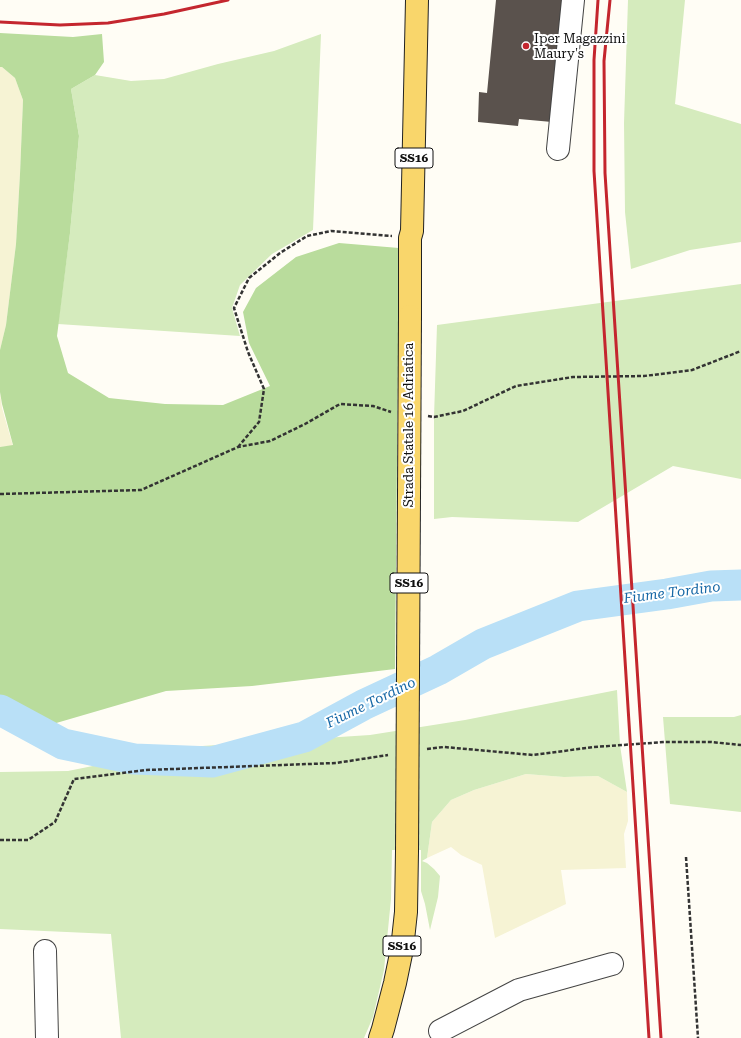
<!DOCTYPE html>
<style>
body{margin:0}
canvas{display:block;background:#fffdf5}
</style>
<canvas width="741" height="1038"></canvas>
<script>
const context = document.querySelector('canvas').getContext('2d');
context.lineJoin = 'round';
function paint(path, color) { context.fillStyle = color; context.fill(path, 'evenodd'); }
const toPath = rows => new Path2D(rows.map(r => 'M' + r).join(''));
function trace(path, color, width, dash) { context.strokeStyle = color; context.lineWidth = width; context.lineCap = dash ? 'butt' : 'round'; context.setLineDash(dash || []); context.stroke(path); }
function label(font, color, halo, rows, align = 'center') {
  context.font = font + ' "Roboto Serif",serif'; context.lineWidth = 4; context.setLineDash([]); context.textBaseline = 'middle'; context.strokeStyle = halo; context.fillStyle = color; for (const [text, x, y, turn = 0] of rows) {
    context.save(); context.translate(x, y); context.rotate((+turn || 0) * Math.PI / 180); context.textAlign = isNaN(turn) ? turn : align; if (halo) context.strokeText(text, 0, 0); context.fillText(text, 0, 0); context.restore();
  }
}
const farmland = toPath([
 [0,67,2,67,15,78,23,100,20,174,16,244,6,325,0,350],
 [0,392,2,408,13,446,0,447],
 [526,774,564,777,598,776,627,792,628,821,624,834,626,868,561,870,566,904,495,938,482,865,461,855,451,847,427,858,432,822,451,800,474,790]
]);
const green = toPath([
 [628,0,685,0,675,104,741,124,741,242,690,250,631,269,625,212,624,123],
 [321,34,313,230,272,254,240,285,232,308,240,336,58,324,70,233,79,136,71,89,95,75,131,81,164,79,218,64,274,51],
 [741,284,741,479,673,466,578,522,452,517,434,519,434,417,437,325],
 [617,690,620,745,627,792,598,776,564,777,526,774,474,790,451,800,432,822,427,858,422,861,427,863,434,869,440,876,438,897,430,930,425,904,421,891,421,850,392,850,391,899,384,970,373,1017,364,1038,121,1038,111,934,0,929,0,772,68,771,187,747,370,735,465,720],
 [741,715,741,812,670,804,663,717,734,717]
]);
const forest = toPath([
 [0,33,73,37,102,34,104,62,95,75,71,89,79,136,70,233,57,336,68,373,109,398,165,404,223,405,270,386,249,343,243,312,256,288,296,257,339,243,399,248,395,669,252,686,166,691,46,726,0,725,0,447,13,445,2,404,0,392,0,350,6,325,16,244,20,174,23,100,15,78,2,67,0,67]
]);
const river = toPath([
 [0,710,63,744,134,759,212,762,304,737,363,705,438,670,483,644,578,606,667,594,711,586,741,585]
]);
const building = toPath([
 [496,0,565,0,552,122,519,119,518,126,478,122,479,92,487,93]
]);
const path = toPath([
 [428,416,434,417,463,411,516,386,573,377,644,376,692,370,741,351],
 [238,447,259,422,264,389,248,352,234,308,249,278,280,253,307,236,331,231,392,236],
 [0,494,141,490,238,447,270,441,305,424,340,404,373,406,391,412],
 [427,749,444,747,533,755,594,747,665,742,711,742,741,745],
 [0,840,28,840,55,822,74,779,146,770,336,763,388,755],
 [686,857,698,1038]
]);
const minor = toPath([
 [558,149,573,0],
 [45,951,47,1038],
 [440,1031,519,990,612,964]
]);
const major = toPath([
 [410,316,410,238,412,231,417,0],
 [380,1038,383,1029,395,983,402,949,406,912,407,851]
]);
const rail = toPath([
 [598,0,594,60,594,171,649,1038],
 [610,0,604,61,605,173,661,1038],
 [0,22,60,25,108,23,164,14,228,0]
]);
const majorBridge = toPath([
 [407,851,410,316]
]);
const markers = [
 [526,46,4,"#c4262e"]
];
const shields = [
 [414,158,38],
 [409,583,38],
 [402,946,38]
];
const shieldNames = [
 ["SS16",414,158],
 ["SS16",409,583],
 ["SS16",402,946]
];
const poiNames = [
 ["Iper Magazzini",534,39],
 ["Maury's",534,54]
];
const streetNames = [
 ["Strada Statale 16 Adriatica",409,425,-90]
];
const waterNames = [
 ["Fiume Tordino",672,593,-7],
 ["Fiume Tordino",371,703,-26]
];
paint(farmland, '#f6f3d4');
paint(green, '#d5ebbd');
paint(forest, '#b9dc9c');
trace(river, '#b9e0f7', 31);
paint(building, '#5a524d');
trace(minor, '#444', 24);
trace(major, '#222', 24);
trace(path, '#333', 2.5, [4, 2]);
trace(minor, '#fff', 22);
trace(major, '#f9d66b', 22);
trace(rail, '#c4262e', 3);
trace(majorBridge, '#222', 24, []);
trace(majorBridge, '#f9d66b', 22);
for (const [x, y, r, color] of markers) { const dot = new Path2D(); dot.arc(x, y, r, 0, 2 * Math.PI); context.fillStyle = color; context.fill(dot); trace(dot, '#fff', 1.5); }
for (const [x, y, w] of shields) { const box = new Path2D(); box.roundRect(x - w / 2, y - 10, w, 20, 3); context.fillStyle = '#fff'; context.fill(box); trace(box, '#111', 1); }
label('bold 12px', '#111', null, shieldNames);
label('13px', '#111', '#fff', poiNames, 'left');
label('13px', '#111', '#fff', streetNames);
label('italic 14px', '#1768a6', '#fff', waterNames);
</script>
